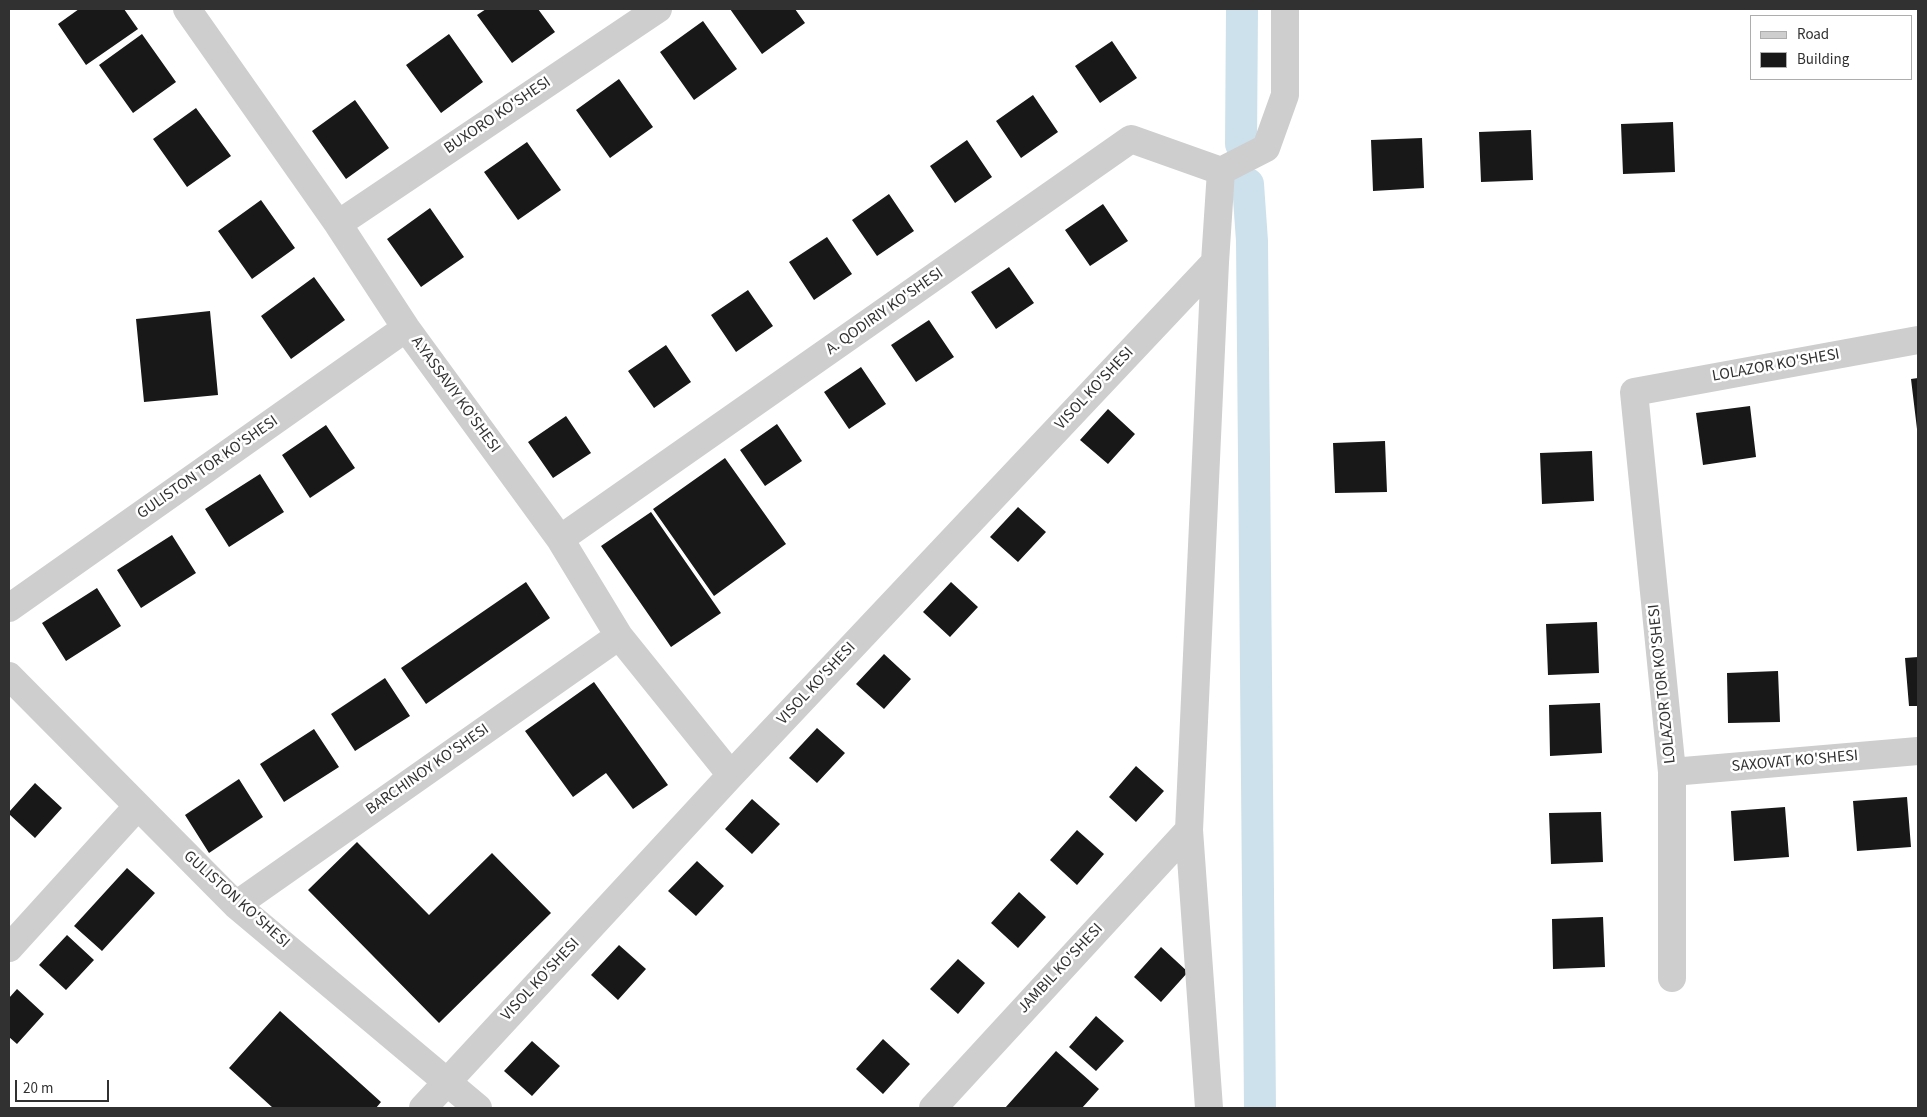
<!DOCTYPE html>
<style>
body{margin:0}
#map{position:relative;width:1927px;height:1117px;overflow:hidden;background:#fff;font-family:"Source Sans 3",sans-serif}
canvas{display:block}
.frame{position:absolute;inset:0;border:10px solid #313131;pointer-events:none}
.legend{position:absolute;left:1750px;top:15px;width:162px;height:65px;box-sizing:border-box;background:#fff;border:1px solid #adadad;margin:0;padding:6px 9px;list-style:none;font-size:15px;color:#313131}
.legend li{display:flex;align-items:center;gap:10px;height:25px}
.legend b{width:25px;border:1px solid #adadad}
.scale{position:absolute;left:15px;top:1080px;width:94px;height:22px;box-sizing:border-box;border:2px solid #313131;border-top:0;padding-left:6px;font-size:15px;line-height:18px;white-space:nowrap;color:#313131;-webkit-text-stroke:4px #fff;paint-order:stroke}
</style>
<div id="map">
<canvas width="1927" height="1117"></canvas>
<div class="frame"></div>
<ul class="legend">
<li><b style="height:6px;background:#cecece"></b>Road</li>
<li><b style="height:14px;background:#181818"></b>Building</li>
</ul>
<div class="scale">20 m</div>
</div>
<script>
const context = document.querySelector('canvas').getContext('2d');
context.lineJoin = 'round';
const toPath = rows => new Path2D(rows.map(r => 'M' + r).join(''));
function trace(path, color, width, dash) { context.strokeStyle = color; context.lineWidth = width; context.lineCap = dash ? 'butt' : 'round'; context.setLineDash(dash || []); context.stroke(path); }
function paint(path, color) { context.fillStyle = color; context.fill(path, 'evenodd'); }
function label(font, color, halo, rows, align = 'center') {
  context.font = font + ' "Source Sans 3",sans-serif'; context.lineWidth = 5; context.setLineDash([]); context.textBaseline = 'middle'; context.strokeStyle = halo; context.fillStyle = color; for (const [text, x, y, turn = 0] of rows) {
    context.save(); context.translate(x, y); context.rotate((+turn || 0) * Math.PI / 180); context.textAlign = isNaN(turn) ? turn : align; if (halo) context.strokeText(text, 0, 0); context.fillText(text, 0, 0); context.restore();
  }
}
const canal = toPath([
 [1241,144,1242,9],
 [1248,184,1252,241,1260,1108]
]);
const building = toPath([
 [79,9,124,9,138,29,86,65,58,24],
 [486,9,538,9,555,32,512,63,477,15],
 [730,9,795,9,805,23,762,54],
 [703,21,737,69,694,100,660,52],
 [142,34,176,82,133,113,99,65],
 [449,34,483,82,441,113,406,65],
 [1112,41,1137,78,1100,103,1075,66],
 [619,79,653,127,610,158,576,110],
 [1033,95,1058,132,1021,158,996,121],
 [355,100,389,148,346,179,312,131],
 [196,108,231,156,187,187,153,139],
 [1673,122,1675,172,1623,174,1621,124],
 [1531,130,1533,180,1481,182,1479,132],
 [1422,138,1424,188,1373,191,1371,140],
 [967,140,992,177,955,203,930,166],
 [527,142,561,190,518,220,484,172],
 [889,194,914,231,877,256,852,220],
 [261,200,295,248,252,279,218,231],
 [1103,204,1128,241,1090,266,1065,230],
 [430,208,464,257,421,287,387,239],
 [827,237,852,274,814,300,789,262],
 [1009,267,1034,303,996,329,971,292],
 [314,277,345,320,291,359,261,316],
 [748,290,773,326,736,352,711,315],
 [210,311,218,395,144,402,136,319],
 [929,320,954,357,916,382,891,345],
 [666,345,691,382,654,408,628,371],
 [861,367,886,404,849,429,824,392],
 [1918,378,1918,429,1917,429,1911,379],
 [1750,406,1756,457,1703,465,1696,413],
 [1108,409,1135,434,1108,464,1080,440],
 [566,416,591,453,553,478,528,442],
 [777,424,802,461,765,486,740,450],
 [326,425,355,468,310,498,282,455],
 [1385,441,1387,492,1335,493,1333,443],
 [1592,451,1594,501,1542,504,1540,453],
 [725,458,786,544,714,596,653,509],
 [260,474,284,512,229,547,205,509],
 [1018,507,1046,532,1018,562,990,537],
 [651,512,721,613,671,647,601,546],
 [172,535,196,573,141,608,117,570],
 [526,582,550,618,426,704,401,668],
 [951,582,978,607,950,637,923,612],
 [97,588,121,626,66,661,42,623],
 [1597,622,1599,673,1548,675,1546,624],
 [884,654,911,679,884,709,856,684],
 [1918,657,1918,706,1909,706,1905,658],
 [1778,671,1780,722,1728,723,1727,673],
 [385,678,410,716,355,751,331,714],
 [594,682,668,785,633,809,606,773,573,797,525,731],
 [1600,703,1602,753,1550,756,1549,705],
 [817,728,845,753,817,783,789,758],
 [314,729,339,767,284,802,260,764],
 [1136,766,1164,791,1136,822,1109,797],
 [239,779,263,817,209,853,185,815],
 [35,783,62,808,35,838,9,814,9,812],
 [1907,797,1911,847,1857,851,1853,801],
 [752,799,780,824,752,854,725,829],
 [1785,807,1789,857,1734,861,1731,811],
 [1601,812,1603,862,1551,864,1549,813],
 [1077,830,1104,854,1077,885,1050,860],
 [357,842,429,915,492,853,551,913,439,1023,308,890],
 [697,861,724,886,696,916,668,891],
 [127,868,155,893,102,951,74,926],
 [1019,892,1046,917,1018,948,991,923],
 [1603,917,1605,967,1553,969,1552,919],
 [67,935,94,960,66,990,39,965],
 [619,945,646,969,618,1000,591,975],
 [1161,947,1188,972,1161,1002,1134,977],
 [958,959,985,983,958,1014,930,989],
 [17,989,44,1014,17,1044,9,1037,9,998],
 [280,1011,381,1102,376,1108,273,1108,229,1068],
 [1096,1016,1124,1041,1096,1071,1069,1047],
 [883,1039,910,1064,883,1094,856,1069],
 [532,1041,560,1066,532,1096,504,1071],
 [1056,1051,1099,1089,1082,1108,1005,1108]
]);
const minor = toPath([
 [187,9,338,224,406,328,560,539,619,636,731,775],
 [338,224,658,9],
 [560,539,1131,139,1221,171],
 [9,608,406,328],
 [9,676,236,905,478,1108],
 [1672,772,1918,751],
 [236,905,619,636],
 [9,948,137,807],
 [1672,978,1672,772,1634,392,1918,340],
 [423,1108,731,775,1215,262],
 [933,1108,1189,830],
 [1209,1108,1189,830,1215,262,1221,171,1266,148,1285,95,1285,9]
]);
const streetNames = [
 ["BUXORO KO'SHESI",498,116,-34],
 ["A. QODIRIY KO'SHESI",885,312,-35],
 ["LOLAZOR KO'SHESI",1776,366,-10],
 ["VISOL KO'SHESI",1095,389,-47],
 ["A.YASSAVIY KO'SHESI",455,395,54],
 ["GULISTON TOR KO'SHESI",208,468,-35],
 ["VISOL KO'SHESI",817,684,-47],
 ["LOLAZOR TOR KO'SHESI",1663,684,-96],
 ["SAXOVAT KO'SHESI",1795,762,-5],
 ["BARCHINOY KO'SHESI",428,770,-35],
 ["GULISTON KO'SHESI",236,900,42],
 ["JAMBIL KO'SHESI",1061,969,-47],
 ["VISOL KO'SHESI",541,980,-47]
];
trace(canal, '#cde1ed', 32);
paint(building, '#181818');
trace(minor, '#cecece', 28);
label('16px', '#313131', '#fff', streetNames);
</script>
